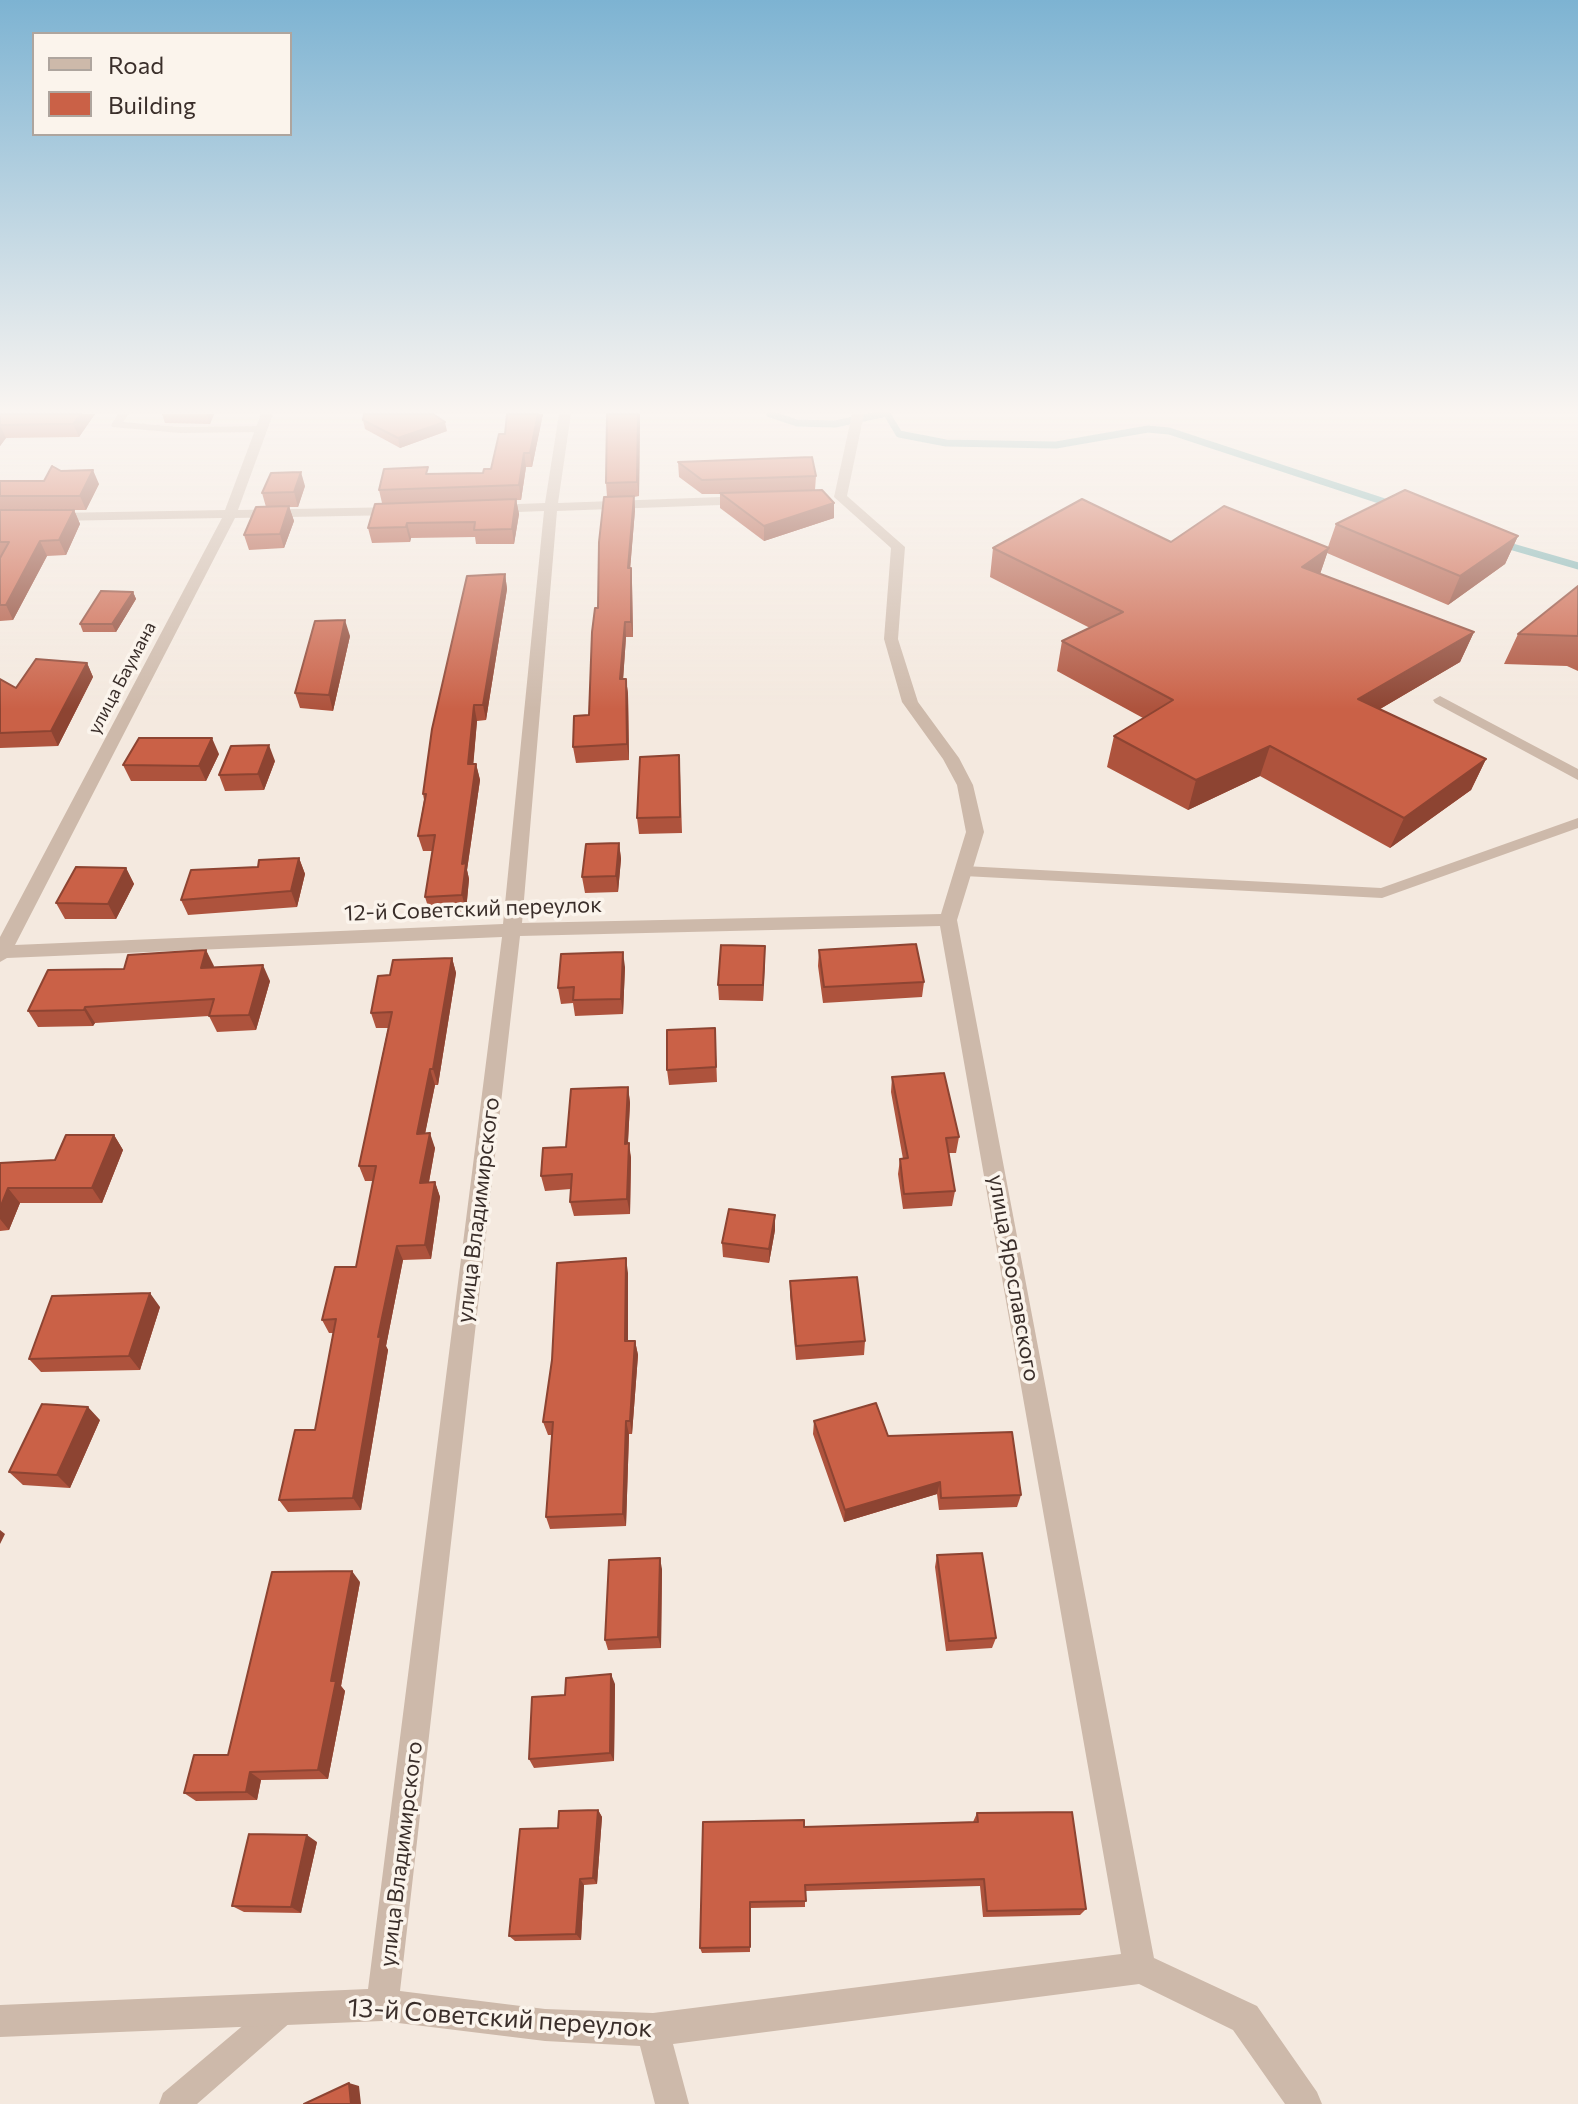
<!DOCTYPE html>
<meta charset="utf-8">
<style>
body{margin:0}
#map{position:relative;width:1578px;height:2104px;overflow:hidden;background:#f4e9df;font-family:Commissioner,sans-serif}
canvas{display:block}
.legend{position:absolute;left:32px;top:32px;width:260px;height:104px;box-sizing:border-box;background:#fbf4ec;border:2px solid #aea59e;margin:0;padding:10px 14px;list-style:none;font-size:24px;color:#3a2e2a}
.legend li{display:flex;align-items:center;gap:16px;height:40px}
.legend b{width:40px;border:2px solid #aea59e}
</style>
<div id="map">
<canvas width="1578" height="2104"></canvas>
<ul class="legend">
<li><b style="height:10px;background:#cdb9aa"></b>Road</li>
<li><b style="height:22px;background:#ca6147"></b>Building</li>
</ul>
</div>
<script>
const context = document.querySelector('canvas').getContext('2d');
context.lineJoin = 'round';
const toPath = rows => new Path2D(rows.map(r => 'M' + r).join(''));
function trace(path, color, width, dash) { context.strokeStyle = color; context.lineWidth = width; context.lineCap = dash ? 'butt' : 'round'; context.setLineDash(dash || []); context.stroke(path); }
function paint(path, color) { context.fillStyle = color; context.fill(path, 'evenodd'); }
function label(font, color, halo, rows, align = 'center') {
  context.font = font + ' Commissioner,sans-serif'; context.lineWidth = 7; context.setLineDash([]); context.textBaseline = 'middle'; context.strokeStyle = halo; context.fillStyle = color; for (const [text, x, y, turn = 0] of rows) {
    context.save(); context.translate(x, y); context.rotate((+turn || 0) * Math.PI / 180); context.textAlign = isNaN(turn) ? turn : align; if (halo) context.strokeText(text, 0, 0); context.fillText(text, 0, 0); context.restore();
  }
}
const stream = toPath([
 [770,414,797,423,835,424,882,414],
 [887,414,899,434,946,443,1056,445,1148,429,1169,431,1394,505],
 [1499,543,1578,566]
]);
const lane = toPath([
 [118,414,129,414,123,422,180,427,261,426,266,429,261,432,180,433,112,427,111,425,118,414],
 [1440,696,1578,769,1578,780,1435,703,1433,700,1440,696],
 [1578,818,1578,828,1382,898,964,876,956,871,964,866,1381,888,1578,818],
 [282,1996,292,2001,297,2011,292,2021,197,2104,159,2104,163,2093,272,2001,282,1996]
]);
const street = toPath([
 [261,414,273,414,238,510,400,507,406,511,400,515,235,518,15,945,503,924,544,511,492,513,486,509,492,505,545,503,559,414,571,414,558,503,748,496,754,500,748,504,557,511,522,923,941,914,966,832,957,785,943,759,902,702,884,639,891,548,834,497,852,414,864,414,847,496,905,547,898,639,918,702,959,758,973,785,984,832,957,920,1154,1958,1257,2006,1317,2092,1322,2104,1285,2104,1233,2030,1139,1984,673,2044,689,2104,655,2104,640,2046,545,2041,382,2021,0,2037,0,2005,368,1989,502,937,7,958,0,962,0,937,222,518,0,522,0,514,225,510,261,414],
 [940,926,1121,1954,653,2013,545,2009,400,1991,520,936,940,926]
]);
const wall = toPath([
 [0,414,95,414,79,437,6,438,0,446],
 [162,414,214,414,210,424,165,423],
 [507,414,543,414,532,467,526,467,521,500,516,500,519,514,514,544,476,544,475,537,411,538,410,542,372,543,368,528,382,503,379,490,483,473,491,469,505,434],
 [640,414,639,496,634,497,635,510,630,568,632,583,633,637,626,637,623,679,626,679,628,694,629,760,576,763,573,747,589,715,607,497,606,483],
 [363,420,447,431,400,448,365,429],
 [678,462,816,476,815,490,834,503,834,518,764,541,720,508,720,494,702,494,679,477],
 [61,471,99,484,86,510,74,510,80,524,66,555,47,556,13,620,0,621,0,481,44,481],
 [305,486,298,507,289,507,294,521,284,548,249,550,244,535,266,507,262,493],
 [1336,524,1518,536,1505,564,1448,605,1327,553,1320,574,1474,632,1460,662,1380,709,1486,759,1471,790,1390,848,1260,776,1188,810,1107,767,1114,736,1143,718,1057,671,1062,641,1090,628,990,577,993,548,1171,542,1328,547],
 [505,574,507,589,486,720,477,721,473,764,476,764,480,780,467,870,469,879,466,911,430,913,425,897,433,851,423,851,418,836,424,800,423,794],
 [1578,586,1578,671,1567,666,1504,664,1518,634],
 [133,592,136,599,116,632,83,632,80,624],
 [350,636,333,711,300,708,295,693],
 [87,663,93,677,58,746,0,748,0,679,16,688],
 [219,754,206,781,131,781,123,765],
 [275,761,264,790,225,791,219,775],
 [680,771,682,833,639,834,637,818],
 [619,843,621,859,618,892,585,893,582,877],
 [299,858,305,874,297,907,188,915,181,900],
 [126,868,134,884,116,919,65,919,56,903],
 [765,946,763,1001,719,1000,718,985],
 [206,950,213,967,270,981,256,1030,217,1032,209,1016,95,1023,93,1026,38,1027,28,1011,124,969],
 [819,950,924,982,922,997,823,1003,818,966],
 [452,958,456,973,438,1085,435,1085,425,1133,435,1148,429,1182,435,1182,440,1197,431,1259,403,1260,386,1346,388,1350,361,1510,288,1512,279,1500,315,1430,333,1333,329,1333,322,1320,356,1267,373,1181,365,1181,359,1166,388,1028,376,1028,371,1013,390,975],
 [625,967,623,1014,575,1016,573,1003,561,1004,558,988],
 [715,1028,717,1082,669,1085,667,1070],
 [892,1077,959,1137,956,1153,948,1153,955,1191,952,1206,903,1209,898,1174,900,1159,903,1159,891,1092],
 [628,1087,630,1103,628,1143,631,1158,630,1214,574,1216,570,1202,571,1189,545,1191,541,1176,566,1147],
 [114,1135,123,1150,102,1203,20,1203,9,1230,0,1231,0,1163,55,1160],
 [775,1215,775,1230,769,1263,723,1257,722,1243],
 [628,1273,628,1341,635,1341,638,1355,632,1434,629,1434,626,1526,550,1529,546,1517,552,1435,548,1435,543,1422],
 [790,1281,865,1341,864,1355,796,1360,790,1295],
 [160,1307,140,1370,41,1372,29,1359],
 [100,1420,70,1488,23,1485,9,1472],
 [814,1421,888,1436,1021,1495,1017,1507,939,1510,937,1494,844,1522,813,1434],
 [937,1555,996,1638,992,1648,946,1651,935,1567],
 [662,1569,661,1648,608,1650,605,1640],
 [360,1582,341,1686,345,1691,328,1779,261,1780,257,1800,196,1801,184,1793,228,1755],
 [615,1684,614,1761,534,1768,529,1759,565,1695],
 [598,1810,602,1817,597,1884,584,1885,581,1940,515,1941,509,1936,558,1828],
 [977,1813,1086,1909,1080,1915,983,1917,980,1886,805,1891,805,1907,750,1908,750,1952,702,1953,700,1948,804,1827,973,1822],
 [317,1842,301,1913,244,1912,232,1906]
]);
const shadedWall = toPath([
 [81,414,95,414,79,437,73,424],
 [207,414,214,414,210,424],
 [538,414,543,414,532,467,530,453],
 [638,414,640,414,639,496,637,482],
 [445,422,447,431,400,448,398,438],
 [0,425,6,438,0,446],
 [524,453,526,467,521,500,519,485],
 [93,470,99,484,86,510,80,496],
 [301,472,305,486,298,507,294,492],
 [634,496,635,510,629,583,628,568],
 [516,499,519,514,514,544,512,529],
 [834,503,834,518,764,541,764,526],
 [289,506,294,521,284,548,280,534],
 [74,510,80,524,66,555,59,540],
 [407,523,411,538,410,542,406,527],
 [1518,536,1505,564,1448,605,1460,576],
 [40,541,47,556,13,620,6,605],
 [1329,548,1319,577,1302,567],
 [631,568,632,583,633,637,631,622],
 [505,574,507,589,486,720,483,705],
 [133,592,136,599,116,632,112,624],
 [345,620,350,636,333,711,329,695],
 [625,622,626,637,622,695,620,679],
 [1474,632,1460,662,1346,729,1358,699],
 [87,663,93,677,58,746,51,731],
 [626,679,628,694,629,760,627,744],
 [474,705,477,721,472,780,468,764],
 [212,738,219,754,206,781,199,766],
 [269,745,275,761,264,790,258,774],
 [1270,746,1260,776,1188,810,1196,780],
 [1486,759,1471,790,1390,848,1404,818],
 [476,764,480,780,467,870,469,879,466,911,462,895,462,864],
 [619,843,621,859,618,892,616,876],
 [299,858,305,874,297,907,291,891],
 [126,868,134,884,116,919,108,904],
 [765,946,765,961,763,1001,763,985],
 [206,950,214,966,209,984,201,968],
 [623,952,625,967,623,1014,621,999],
 [452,958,456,973,438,1085,433,1069],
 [263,965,270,981,256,1030,249,1015],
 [85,1007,95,1023,93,1026,84,1010],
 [430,1069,435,1085,422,1149,417,1134],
 [628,1087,630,1103,627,1159,625,1144],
 [430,1133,435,1148,426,1198,420,1183],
 [114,1135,123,1150,102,1203,92,1188],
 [629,1143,631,1158,630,1214,627,1199],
 [435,1182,440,1197,431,1259,425,1245],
 [8,1188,20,1203,9,1230,0,1219,0,1208],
 [775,1215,775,1230,769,1263,769,1249],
 [397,1246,403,1260,386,1346,388,1350,361,1510,353,1498,378,1337],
 [626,1258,628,1273,628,1355,625,1341],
 [150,1293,160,1307,140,1370,129,1356],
 [635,1341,638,1355,632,1434,630,1421],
 [88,1407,100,1420,70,1488,57,1475],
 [626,1421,629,1434,626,1526,623,1514],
 [940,1482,937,1494,844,1522,845,1510],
 [0,1530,5,1534,0,1544],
 [660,1558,662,1569,661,1648,658,1637],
 [352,1571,360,1582,341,1686,345,1691,328,1779,318,1770,331,1681],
 [611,1674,615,1684,614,1761,610,1753],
 [250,1772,261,1780,257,1800,246,1792],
 [598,1810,602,1817,597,1884,593,1878],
 [307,1835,317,1842,301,1913,291,1907],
 [580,1879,584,1885,581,1940,576,1934],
 [349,2083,359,2086,361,2104,351,2104]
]);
const building = toPath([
 [0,414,81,414,73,424,0,425,0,414],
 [364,414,433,414,445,422,398,438,363,420,364,414],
 [507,414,538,414,530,453,524,453,519,485,379,490,384,469,428,467,426,474,483,473,484,469,491,469,499,434,505,434,507,414],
 [607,414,638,414,637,482,606,483,607,414],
 [812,457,816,476,702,480,678,462,812,457],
 [52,466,61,471,93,470,80,496,0,496,0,481,44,481,52,466],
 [301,472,294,492,262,493,271,473,301,472],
 [822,490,834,503,764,526,720,493,822,490],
 [1405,490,1518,536,1460,576,1336,524,1405,490],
 [634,496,628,568,631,568,631,622,625,622,620,679,626,679,627,744,573,747,574,716,589,715,592,632,595,608,598,608,599,542,604,497,634,496],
 [516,499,512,529,474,530,475,522,407,523,406,527,368,528,375,504,516,499],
 [1082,499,1171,542,1224,506,1329,548,1302,567,1474,632,1358,699,1486,759,1404,818,1270,746,1196,780,1114,736,1173,700,1062,641,1123,612,993,548,1082,499],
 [289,506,280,534,244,535,256,507,289,506],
 [0,510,74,510,59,540,40,541,6,605,0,605,0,558,9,542,0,542,0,510],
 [505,574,483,705,474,705,468,764,476,764,462,864,466,863,462,895,425,897,435,835,418,836,426,794,423,794,432,729,467,576,505,574],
 [1578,586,1578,636,1518,634,1578,586],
 [101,591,133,592,112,624,80,624,101,591],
 [345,620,329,695,295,693,315,621,345,620],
 [36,659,87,663,51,731,0,733,0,679,16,688,36,659],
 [139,738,212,738,199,766,123,765,139,738],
 [269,745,258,774,219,775,231,746,269,745],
 [679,755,680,817,637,818,640,757,679,755],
 [619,843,616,876,582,877,586,844,619,843],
 [299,858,291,891,181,900,191,870,258,867,259,860,299,858],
 [76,867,126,868,108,904,56,903,76,867],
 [916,944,924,982,824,987,819,950,916,944],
 [721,945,765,946,763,985,718,985,721,945],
 [206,950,201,968,263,965,249,1015,209,1016,214,999,85,1007,84,1010,28,1011,48,970,124,969,128,955,206,950],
 [623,952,621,999,573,1000,574,987,558,988,561,954,623,952],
 [452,958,433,1069,430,1069,417,1134,430,1133,420,1183,435,1182,425,1245,397,1246,378,1337,381,1336,353,1498,279,1500,295,1430,315,1430,336,1319,322,1320,335,1267,356,1267,376,1166,359,1166,392,1012,371,1013,378,976,390,975,393,960,452,958],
 [715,1028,716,1067,667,1070,667,1030,715,1028],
 [944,1073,959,1137,946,1138,955,1191,904,1194,900,1159,908,1158,892,1077,944,1073],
 [628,1087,625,1144,629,1143,627,1199,570,1202,572,1174,541,1176,543,1148,566,1147,571,1089,628,1087],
 [66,1135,114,1135,92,1188,8,1188,0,1208,0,1163,55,1160,66,1135],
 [729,1209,775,1215,769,1249,722,1243,729,1209],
 [626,1258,625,1341,635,1341,630,1421,626,1421,623,1514,546,1517,553,1422,543,1422,552,1360,557,1263,626,1258],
 [857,1277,865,1341,796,1346,790,1281,857,1277],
 [150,1293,129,1356,29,1359,52,1296,150,1293],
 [876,1403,888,1436,1012,1432,1021,1495,941,1498,940,1482,845,1510,814,1421,876,1403],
 [42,1404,88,1407,57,1475,9,1472,42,1404],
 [982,1553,996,1638,949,1641,937,1555,982,1553],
 [660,1558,658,1637,605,1640,609,1560,660,1558],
 [352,1571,331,1681,336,1681,318,1770,250,1772,246,1792,184,1793,194,1755,228,1755,272,1572,352,1571],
 [611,1674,610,1753,529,1759,532,1697,565,1695,566,1678,611,1674],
 [598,1810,593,1878,580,1879,576,1934,509,1936,520,1829,558,1828,559,1811,598,1810],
 [1072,1812,1086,1909,987,1911,984,1879,805,1885,806,1901,750,1902,750,1947,700,1948,703,1822,804,1820,804,1827,978,1822,977,1813,1072,1812],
 [249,1834,307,1835,291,1907,232,1906,249,1834],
 [349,2083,351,2104,304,2104,349,2083]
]);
const farStreetnames = [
 ["улица Баумана",122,678,-62]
];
const streetNames = [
 ["12-й Советский переулок",473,909,-2],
 ["улица Владимирского",478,1210,-83],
 ["улица Ярославского",1014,1278,80],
 ["улица Владимирского",401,1854,-83]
];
const nearStreetnames = [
 ["13-й Советский переулок",500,2018,4]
];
trace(stream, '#7db2b2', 7);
paint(lane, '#cdb9aa');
paint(street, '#cdb9aa');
paint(wall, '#ae533d');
paint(shadedWall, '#8d4432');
paint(building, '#ca6147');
trace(building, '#8d4432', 2);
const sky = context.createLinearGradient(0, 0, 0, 709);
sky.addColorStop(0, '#7db3d2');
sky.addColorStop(0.58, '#faf5f1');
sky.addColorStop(1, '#faf5f100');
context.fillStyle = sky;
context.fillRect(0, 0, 1578, 709);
label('18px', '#3a2e2a', '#fbf4ec', farStreetnames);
label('22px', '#3a2e2a', '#fbf4ec', streetNames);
label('26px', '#3a2e2a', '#fbf4ec', nearStreetnames);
</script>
